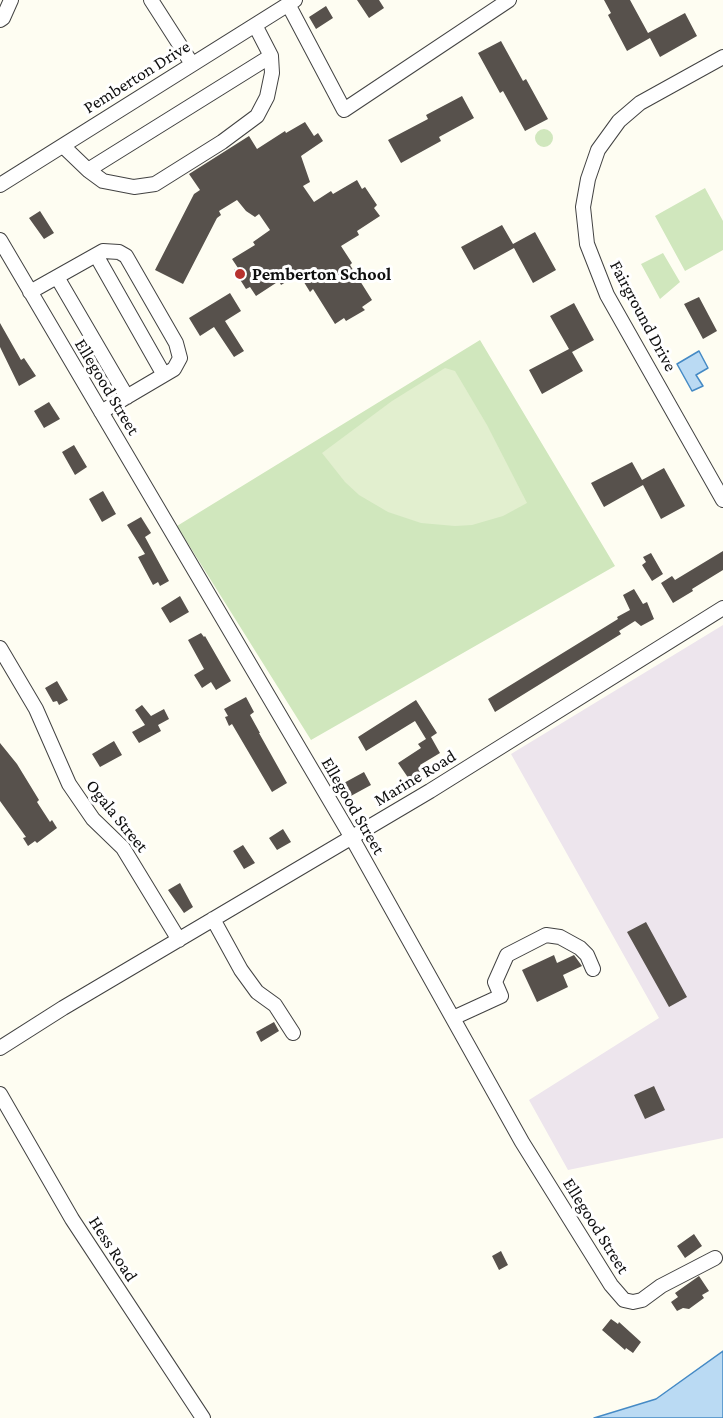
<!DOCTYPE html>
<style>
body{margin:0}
canvas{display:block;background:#fefdf2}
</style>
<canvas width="723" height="1418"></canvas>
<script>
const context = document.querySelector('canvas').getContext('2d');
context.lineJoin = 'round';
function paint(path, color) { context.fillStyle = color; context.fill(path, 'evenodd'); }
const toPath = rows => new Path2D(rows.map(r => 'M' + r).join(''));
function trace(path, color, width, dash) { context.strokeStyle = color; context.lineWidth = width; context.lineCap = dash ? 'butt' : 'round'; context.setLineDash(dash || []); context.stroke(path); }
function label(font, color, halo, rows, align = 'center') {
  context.font = font + ' "Crimson Pro",serif'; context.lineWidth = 6; context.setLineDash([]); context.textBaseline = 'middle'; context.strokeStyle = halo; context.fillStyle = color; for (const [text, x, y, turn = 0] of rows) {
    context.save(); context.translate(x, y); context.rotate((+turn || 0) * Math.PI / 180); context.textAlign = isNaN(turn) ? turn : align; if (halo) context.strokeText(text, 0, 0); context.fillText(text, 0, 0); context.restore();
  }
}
const industrial = toPath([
 [723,625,723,1138,568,1170,529,1100,659,1018,511,754]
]);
const green = toPath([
 '535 138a9 9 0 1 1 18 0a9 9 0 1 1-18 0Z',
 [705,188,723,221,723,250,685,271,655,216],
 [663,253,680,282,660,299,641,264],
 [480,340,615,566,311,740,177,526]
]);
const pitch = toPath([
 [445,368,455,371,487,425,527,503,503,516,472,525,455,526,421,523,388,512,359,495,345,482,322,453,392,401]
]);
const water = toPath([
 [699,351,708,368,696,375,703,386,692,391,677,364,699,351],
 [723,1351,723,1418,594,1418,656,1399,723,1351]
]);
const building = toPath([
 [357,0,379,0,384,8,369,18],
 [604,0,630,0,648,33,685,13,697,36,660,57,650,38,627,51,608,15,611,13],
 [326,6,333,18,316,29,309,17],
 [501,41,523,81,526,79,548,119,525,131,503,91,500,93,478,53],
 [462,96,474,118,439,137,441,141,401,163,388,140,428,119,426,115],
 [305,122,314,136,318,133,323,141,301,156,310,182,303,186,314,202,331,191,333,194,357,180,362,189,365,187,377,205,374,208,380,216,357,231,359,235,341,246,352,263,350,265,372,300,362,307,365,310,346,321,344,318,335,324,313,289,310,292,299,274,281,285,279,281,256,296,250,287,246,289,234,270,238,268,232,259,255,245,253,242,270,230,259,214,255,217,246,211,237,200,219,211,221,215,217,218,183,284,155,270,194,194,200,190,189,174,249,136,257,149,285,131,286,133],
 [40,211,54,233,44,239,29,218],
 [502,225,513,244,535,232,556,270,533,283,514,248,474,270,461,247],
 [230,293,241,311,225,321,244,351,234,357,214,327,200,336,189,318],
 [699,297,717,331,703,339,684,304],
 [574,303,594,340,572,352,583,371,542,394,529,370,569,349,550,316],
 [0,323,21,360,24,358,36,376,19,386,0,347],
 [49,402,60,419,44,428,34,411],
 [74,445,87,467,75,475,62,452],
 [632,462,642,480,664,468,685,506,661,519,643,485,604,507,591,483],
 [103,491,116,514,102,522,89,499],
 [141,517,151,533,145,537,169,581,160,586,158,582,153,585,138,557,145,554,127,525],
 [723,551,723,570,692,589,693,591,673,603,661,583,672,576,675,580],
 [651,553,663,574,652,581,642,565,646,562,643,557],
 [634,589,643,604,647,602,654,619,641,626,635,621,619,631,621,634,495,712,488,699,618,619,617,617,630,610,623,595],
 [180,596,189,612,170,623,161,608],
 [201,633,204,637,205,636,231,681,216,690,211,682,202,688,194,675,204,669,188,640],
 [57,681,68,700,59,705,57,701,53,702,45,688],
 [246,697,254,712,250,715,260,733,259,733,287,783,272,792,232,724,229,726,225,717,228,716,224,709],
 [416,700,437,733,431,737,440,753,420,765,422,771,409,779,398,763,421,748,418,744,426,739,415,721,366,751,358,737],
 [142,705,151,716,164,709,169,719,158,725,161,731,139,743,132,732,145,725,135,710],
 [114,741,122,755,100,767,92,754],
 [0,743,17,764,39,800,37,802,50,822,52,820,57,828,37,843,35,841,28,846,23,838,26,837,0,801],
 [364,772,371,785,349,797,342,784],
 [283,829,291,842,277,850,269,838],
 [243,845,255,863,244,869,233,851],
 [180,883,193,907,184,913,168,890],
 [646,922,687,997,669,1007,627,932],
 [554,955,557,963,574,955,582,966,563,975,568,987,537,1002,522,970],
 [274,1022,279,1031,261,1042,256,1032],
 [654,1086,665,1110,645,1119,634,1095],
 [694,1234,702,1246,685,1258,677,1246],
 [501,1251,508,1265,499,1270,492,1256],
 [699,1276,709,1291,702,1295,704,1298,689,1309,683,1308,677,1311,671,1302,678,1297,675,1293],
 [611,1319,618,1324,619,1322,641,1342,633,1353,626,1348,625,1350,602,1330]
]);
const minor = toPath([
 [151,0,192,64],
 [288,4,344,110,509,0],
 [0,20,3,18,11,0],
 [723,57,640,103,619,121,598,150,588,179,583,207,587,244,607,295,723,500],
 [63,146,88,170,103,181,134,187,155,184,222,142,257,116,267,97,272,73,271,56,255,25],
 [88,170,271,56],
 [0,185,295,0],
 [0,240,352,838,522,1142,611,1285,624,1300,633,1302,642,1300,661,1286,715,1258],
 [96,255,164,375],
 [57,277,127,397],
 [30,292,103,251,119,252,126,256,176,343,180,358,174,369,101,412],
 [0,648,36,709,69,784,93,819,123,848,179,940],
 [213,919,241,970,257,992,275,1005,293,1033],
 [453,1018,501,996,495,982,507,955,546,935,560,937,580,948,587,955,593,969],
 [0,1048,63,1008,430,791,723,608],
 [0,1094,72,1219,203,1418]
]);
const markers = [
 [240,274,6,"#b7322f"]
];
const streetNames = [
 ["Pemberton Drive",137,77,-32],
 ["Fairground Drive",643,316,62],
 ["Ellegood Street",107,387,59],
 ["Marine Road",415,778,-31],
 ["Ellegood Street",353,806,60],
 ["Ogala Street",117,816,51],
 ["Ellegood Street",596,1226,58],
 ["Hess Road",113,1249,57]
];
const poiNames = [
 ["Pemberton School",252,274]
];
paint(industrial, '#ede5ed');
paint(green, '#d0e7bd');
paint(pitch, '#e2efcf');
paint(water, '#badaf3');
trace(water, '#458ac5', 1.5);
paint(building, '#57514c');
trace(minor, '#424242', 16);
trace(minor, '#fff', 14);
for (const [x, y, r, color] of markers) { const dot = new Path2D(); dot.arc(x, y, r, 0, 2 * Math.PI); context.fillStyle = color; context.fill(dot); trace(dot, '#fff', 2); }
label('18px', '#0f0f0f', '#fff', streetNames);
label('bold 18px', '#0f0f0f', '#fff', poiNames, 'left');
</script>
